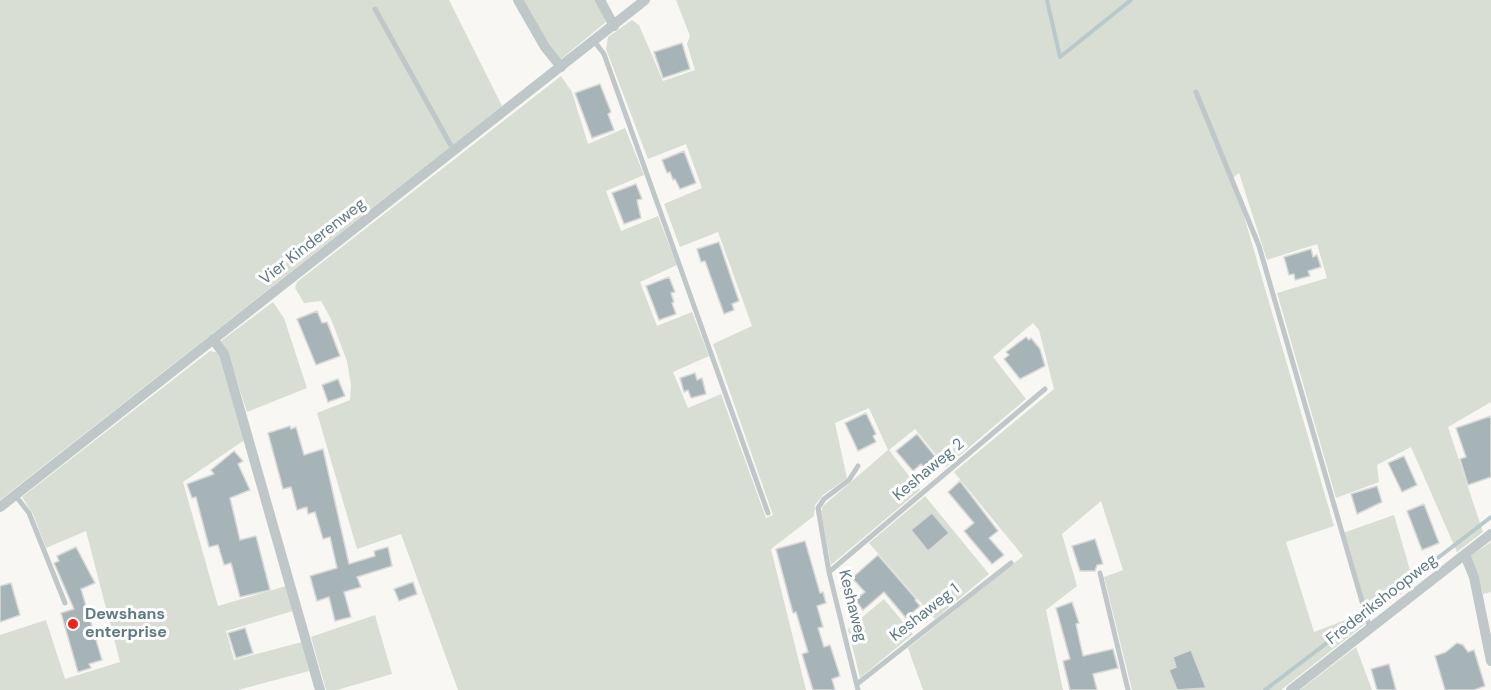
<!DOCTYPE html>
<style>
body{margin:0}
canvas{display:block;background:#f8f7f4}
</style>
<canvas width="1491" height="690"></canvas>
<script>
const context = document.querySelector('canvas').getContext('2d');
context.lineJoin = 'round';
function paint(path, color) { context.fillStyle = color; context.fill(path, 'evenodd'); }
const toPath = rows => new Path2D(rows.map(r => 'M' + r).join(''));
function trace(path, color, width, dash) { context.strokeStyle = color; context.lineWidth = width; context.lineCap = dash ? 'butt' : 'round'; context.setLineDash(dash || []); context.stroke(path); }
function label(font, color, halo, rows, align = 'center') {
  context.font = font + ' "DM Sans",sans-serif'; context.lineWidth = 6; context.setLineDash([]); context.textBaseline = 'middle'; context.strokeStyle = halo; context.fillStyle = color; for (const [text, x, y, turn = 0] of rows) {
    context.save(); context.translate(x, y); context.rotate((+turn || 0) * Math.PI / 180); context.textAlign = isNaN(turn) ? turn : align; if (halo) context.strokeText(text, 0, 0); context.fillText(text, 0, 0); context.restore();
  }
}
const green = toPath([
 [0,0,449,0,502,106,0,500],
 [522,0,596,0,606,22,561,59,548,45],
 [676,0,1491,0,1491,402,1448,427,1483,532,1457,552,1411,447,1377,465,1379,482,1336,498,1277,293,1327,278,1317,244,1267,260,1239,173,1233,178,1334,526,1286,542,1314,632,1358,615,1365,624,1281,690,1132,690,1104,577,1123,570,1101,501,1062,534,1077,586,1046,610,1063,690,923,690,908,648,1023,556,954,472,1054,389,1039,330,1033,323,993,357,1026,399,946,467,915,429,889,450,920,490,831,565,821,512,823,506,888,450,869,408,835,423,847,478,823,495,815,505,814,516,771,549,806,690,458,690,401,534,357,549,317,413,350,400,351,385,347,361,331,319,321,301,304,303,295,288,297,282,561,76,572,92,588,144,625,128,644,175,606,191,621,231,658,216,677,265,640,282,657,326,692,312,709,356,673,372,688,408,721,394,766,518,773,515,713,344,752,326,718,232,680,247,664,204,702,188,686,144,648,159,606,49,608,37,632,20,639,25,663,81,695,70,687,44,690,36],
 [273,302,284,318,307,388,247,412,228,353,221,341],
 [210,351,219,353,246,439,183,482,218,606,286,586,293,611,226,631,234,660,302,642,309,671,238,690,0,690,0,635,46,620,65,679,120,662,86,531,46,548,33,514,22,497],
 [925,496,989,574,935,619,869,543],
 [1394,515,1414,584,1372,616,1364,607,1343,533],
 [1491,542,1491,592,1483,594,1478,573,1469,557],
 [884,599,913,634,860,678,848,629],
 [375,615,392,674,337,690,326,690,311,637],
 [1356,647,1372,690,1300,690]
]);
const stream = toPath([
 [1047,0,1060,57,1131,0],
 [1374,607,1491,517],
 [1265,690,1357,620]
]);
const building = toPath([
 [682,43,690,69,663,78,654,52,682,43],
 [600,84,611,112,608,114,614,130,592,138,575,93,600,84],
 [684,151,696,183,680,189,675,179,673,180,670,172,667,173,662,160,684,151],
 [636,184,642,199,637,200,641,218,624,224,612,193,636,184],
 [719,242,739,301,732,304,734,310,724,314,705,261,701,262,697,249,719,242],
 [1311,249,1313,257,1317,255,1321,267,1308,271,1310,276,1295,280,1294,274,1289,275,1284,257,1311,249],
 [669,277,675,292,671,293,674,302,672,303,676,314,659,320,646,286,669,277],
 [317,311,322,323,327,322,340,356,316,365,297,319,317,311],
 [1026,337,1029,340,1031,338,1040,349,1045,366,1020,379,1004,359,1009,355,1006,352,1026,337],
 [695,373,697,380,702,378,706,394,691,398,688,390,684,392,680,378,695,373],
 [338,379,345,396,328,402,322,385,338,379],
 [866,413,876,434,873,436,876,442,858,451,845,423,866,413],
 [1491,416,1491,477,1468,485,1460,459,1466,457,1456,428,1491,416],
 [290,426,291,429,296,427,304,455,323,449,349,564,375,556,374,551,388,547,392,566,357,577,361,587,344,592,351,617,335,621,329,597,317,601,310,576,337,568,330,537,323,539,315,512,308,514,307,507,297,510,291,487,283,489,268,433,290,426],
 [917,434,937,459,925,469,921,464,913,471,896,451,917,434],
 [234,451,243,461,238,464,250,490,230,498,240,540,256,536,270,590,240,597,231,563,224,565,218,545,209,547,196,497,192,498,187,484,214,474,211,470,234,451],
 [1404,456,1417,485,1402,492,1388,463,1404,456],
 [960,481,998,531,989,538,1004,555,992,564,964,531,974,523,948,492,960,481],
 [1377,486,1382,502,1357,514,1351,494,1377,486],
 [1424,504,1439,543,1422,550,1407,511,1424,504],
 [932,513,949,533,928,551,911,530,932,513],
 [1095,539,1103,564,1097,565,1095,571,1080,571,1072,546,1095,539],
 [805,541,818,586,820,593,823,592,826,603,817,606,823,627,818,628,824,647,830,645,840,676,832,679,835,690,813,690,802,654,808,652,796,612,793,613,776,549,805,541],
 [76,547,95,583,81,589,102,660,89,664,91,668,78,672,61,613,74,609,54,563,59,561,57,556,76,547],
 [878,555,916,599,915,600,920,606,906,618,884,592,863,610,855,600,865,592,852,578,878,555],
 [413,582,417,594,399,601,394,589,413,582],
 [11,583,20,615,0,622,0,586,11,583],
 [1072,602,1079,623,1076,624,1083,656,1113,649,1118,668,1093,674,1097,690,1070,690,1063,661,1070,659,1056,608,1072,602],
 [245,628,253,653,236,658,228,633,245,628],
 [1457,643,1463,645,1468,652,1474,650,1485,686,1474,690,1445,690,1435,656,1446,652,1457,643],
 [1191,650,1206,688,1177,690,1169,670,1176,667,1173,657,1191,650],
 [1389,664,1396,690,1377,690,1371,669,1389,664]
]);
const service = toPath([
 [375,9,454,151],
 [594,41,604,54,768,513],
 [1196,92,1259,246,1370,629],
 [858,466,849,480,824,499,818,508,829,572,858,690],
 [15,495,29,513,65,603],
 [829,572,1045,389],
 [1100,573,1128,690],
 [857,684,1011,563]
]);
const minor = toPath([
 [518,0,545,47,561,67],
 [600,0,614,26],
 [213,339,224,354,320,690],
 [0,507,645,0],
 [1465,555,1474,577,1491,661],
 [1291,690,1491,534]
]);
const markers = [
 [73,624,6,"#f32119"]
];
const streetNames = [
 ["Vier Kinderenweg",313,242,-38],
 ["Keshaweg 2",929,470,-40],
 ["Frederikshoopweg",1382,600,-38],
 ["Keshaweg",852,606,76],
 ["Keshaweg 1",925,613,-38]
];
const poiNames = [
 ["Dewshans",85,615],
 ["enterprise",85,633]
];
paint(green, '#d8ded3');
trace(stream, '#b8c9cb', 4);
paint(building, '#a6b4b7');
trace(building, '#d9d9d7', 1.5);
trace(service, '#c0c7c9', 5);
trace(minor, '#c0c7c9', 10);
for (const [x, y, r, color] of markers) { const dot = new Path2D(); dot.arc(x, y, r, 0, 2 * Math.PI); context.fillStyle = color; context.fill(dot); trace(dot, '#fff', 2); }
label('16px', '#607a82', '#fff', streetNames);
label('bold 16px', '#607a82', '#fff', poiNames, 'left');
</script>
